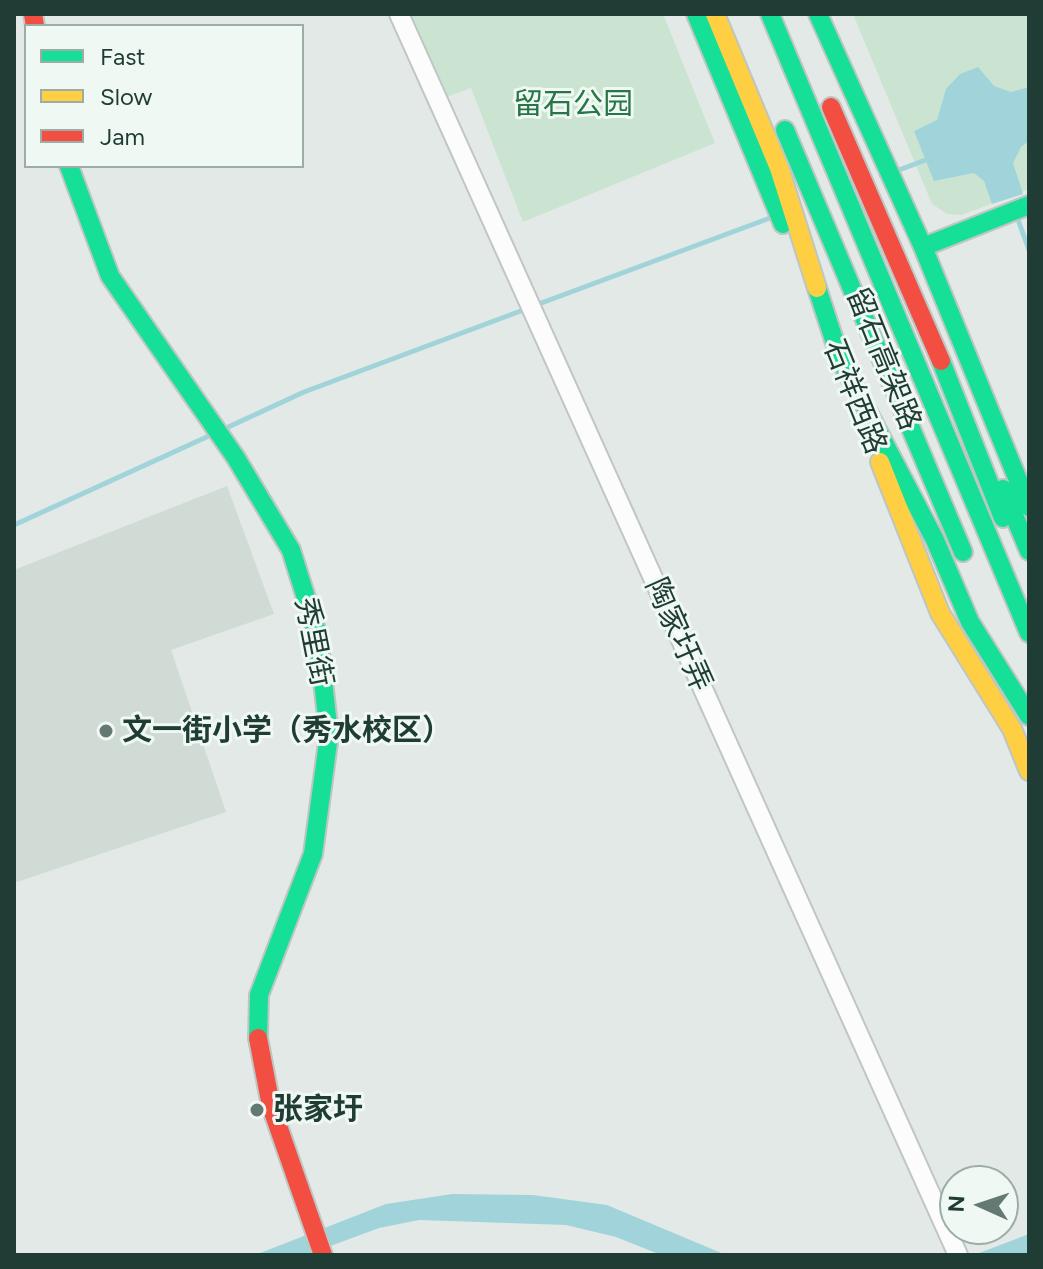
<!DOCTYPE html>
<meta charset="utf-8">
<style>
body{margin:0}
#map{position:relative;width:1043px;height:1269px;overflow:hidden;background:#e3e9e6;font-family:Figtree,sans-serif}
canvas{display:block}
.frame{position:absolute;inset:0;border:16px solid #1f3d34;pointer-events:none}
.legend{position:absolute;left:24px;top:24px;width:280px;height:144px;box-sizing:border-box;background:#f0f8f4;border:2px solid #9cada7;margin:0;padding:10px 14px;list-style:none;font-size:24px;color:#1f3d34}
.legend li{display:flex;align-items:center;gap:16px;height:40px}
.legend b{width:40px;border:2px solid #9cada7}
.north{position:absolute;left:939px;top:1165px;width:80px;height:80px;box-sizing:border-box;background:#f0f8f4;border:2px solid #9cada7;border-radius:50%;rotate:273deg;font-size:22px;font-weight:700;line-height:32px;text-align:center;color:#1f3d34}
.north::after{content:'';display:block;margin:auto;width:28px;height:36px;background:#647972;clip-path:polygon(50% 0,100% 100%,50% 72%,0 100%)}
</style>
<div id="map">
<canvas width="1043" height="1269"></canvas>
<div class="frame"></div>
<ul class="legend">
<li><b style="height:10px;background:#16e098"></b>Fast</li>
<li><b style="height:10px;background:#ffcf43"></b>Slow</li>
<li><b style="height:10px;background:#f24e42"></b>Jam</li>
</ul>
<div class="north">N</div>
</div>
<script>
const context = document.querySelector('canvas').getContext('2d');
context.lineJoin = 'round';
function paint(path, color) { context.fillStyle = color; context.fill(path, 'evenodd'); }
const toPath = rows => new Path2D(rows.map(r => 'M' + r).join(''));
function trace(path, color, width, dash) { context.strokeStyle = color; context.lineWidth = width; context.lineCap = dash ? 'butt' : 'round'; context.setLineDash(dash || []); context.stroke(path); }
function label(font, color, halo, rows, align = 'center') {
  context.font = font + ' Figtree,"Noto Sans SC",sans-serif'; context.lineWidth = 6; context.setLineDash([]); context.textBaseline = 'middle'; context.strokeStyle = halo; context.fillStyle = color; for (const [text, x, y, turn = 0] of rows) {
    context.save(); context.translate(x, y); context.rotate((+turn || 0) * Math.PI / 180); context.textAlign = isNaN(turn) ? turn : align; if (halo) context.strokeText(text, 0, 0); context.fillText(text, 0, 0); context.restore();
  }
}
const built = toPath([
 [227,486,274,614,171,650,226,812,14,883,14,570]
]);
const green = toPath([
 [399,14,663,14,715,143,523,222,471,88,439,100],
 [853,14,1029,14,1029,189,962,215,947,214,932,204]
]);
const water = toPath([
 [978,67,994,86,1011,92,1029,87,1029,141,1021,147,1013,163,1023,194,992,204,984,181,974,173,934,181,914,131,937,120,946,89,960,74],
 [452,1194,533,1195,607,1205,726,1255,661,1255,616,1237,566,1225,419,1220,379,1228,306,1255,255,1255,386,1204],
 [1029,1234,1029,1255,974,1255]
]);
const stream = toPath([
 [899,170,931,158],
 [1017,217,1029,250],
 [536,305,770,218],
 [224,429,304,392,526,309],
 [14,525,211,435]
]);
const street = toPath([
 [399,14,958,1255]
]);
const fast = toPath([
 [696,14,783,224],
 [770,14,1029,633],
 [818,14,923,247,1029,507],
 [785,130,963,552],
 [69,166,110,276,236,458,291,550,318,636,329,735,313,854,259,995,258,1038],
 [923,247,1029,205],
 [817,288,841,361,935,540,970,622,1029,716],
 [941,361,1003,518],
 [1003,489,1029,551]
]);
const slow = toPath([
 [715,14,779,168,817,288],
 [880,462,940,613,1012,729,1029,771]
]);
const jam = toPath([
 [33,14,35,26],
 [831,107,941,361],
 [258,1038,271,1106,323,1255]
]);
const markers = [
 [106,731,8,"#647972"],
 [257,1110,8,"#647972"]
];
const parkNames = [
 ["留石公园",573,105]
];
const streetNames = [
 ["留石高架路",883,359,68],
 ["石祥西路",854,397,68],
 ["陶家圩弄",678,635,66],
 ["秀里街",313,642,79]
];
const poiNames = [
 ["文一街小学（秀水校区）",122,731],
 ["张家圩",273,1110]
];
paint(built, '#d0dbd6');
paint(green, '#cbe4d1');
paint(water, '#a0d4da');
trace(stream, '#a0d4da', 5);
trace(street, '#c0c6c3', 22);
trace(fast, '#bec6c3', 22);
trace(slow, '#bec6c3', 22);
trace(jam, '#bec6c3', 22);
trace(street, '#fbfcfb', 18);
trace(fast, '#16e098', 18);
trace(slow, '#ffcf43', 18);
trace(jam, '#f24e42', 18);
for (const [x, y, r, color] of markers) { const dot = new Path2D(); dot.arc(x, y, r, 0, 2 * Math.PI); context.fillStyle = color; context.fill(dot); trace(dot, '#f0f8f4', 3); }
label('30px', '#277643', '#f0f8f4', parkNames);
label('30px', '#1f3d34', '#f0f8f4', streetNames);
label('bold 30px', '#1f3d34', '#f0f8f4', poiNames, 'left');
</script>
